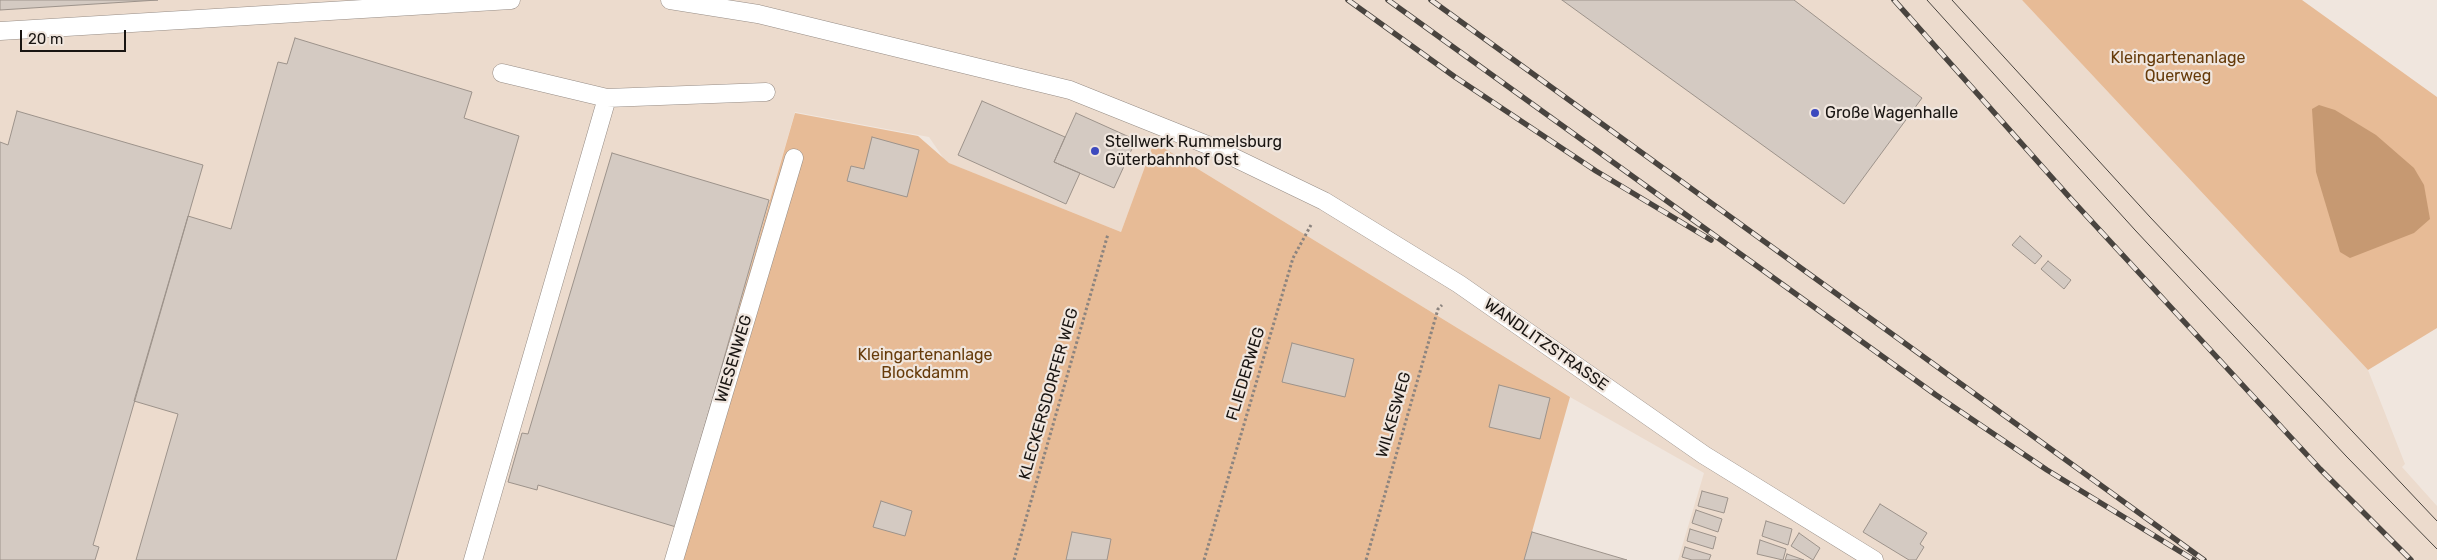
<!DOCTYPE html>
<meta charset="utf-8">
<style>
body{margin:0}
#map{position:relative;width:2437px;height:560px;overflow:hidden;background:#f0e6de;font-family:Rubik,sans-serif}
canvas{display:block}
.scale{position:absolute;left:20px;top:30px;width:106px;height:22px;box-sizing:border-box;border:2px solid #191512;border-top:0;padding-left:6px;font-size:15px;line-height:18px;white-space:nowrap;color:#191512;-webkit-text-stroke:4px #f0e6de;paint-order:stroke}
</style>
<div id="map">
<canvas width="2437" height="560"></canvas>
<div class="scale">20 m</div>
</div>
<script>
const context = document.querySelector('canvas').getContext('2d');
context.lineJoin = 'round';
function paint(path, color) { context.fillStyle = color; context.fill(path, 'evenodd'); }
const toPath = rows => new Path2D(rows.map(r => 'M' + r).join(''));
function trace(path, color, width, dash) { context.strokeStyle = color; context.lineWidth = width; context.lineCap = dash ? 'butt' : 'round'; context.setLineDash(dash || []); context.stroke(path); }
function label(font, color, halo, rows, align = 'center') {
  context.font = font + ' Rubik,sans-serif'; context.lineWidth = 4.5; context.setLineDash([]); context.textBaseline = 'middle'; context.strokeStyle = halo; context.fillStyle = color; for (const [text, x, y, turn = 0] of rows) {
    context.save(); context.translate(x, y); context.rotate((+turn || 0) * Math.PI / 180); context.textAlign = isNaN(turn) ? turn : align; if (halo) context.strokeText(text, 0, 0); context.fillText(text, 0, 0); context.restore();
  }
}
const built = toPath([
 [0,0,2022,0,2368,370,2405,464,2402,467,2437,506,2437,560,1678,560,1704,473,1570,397,1154,142,1121,232,946,162,929,137,795,112,666,560,0,560]
]);
const green = toPath([
 [2022,0,2302,0,2437,97,2437,328,2368,370],
 [795,113,918,136,949,163,1121,232,1154,142,1570,397,1524,560,666,560]
]);
const water = toPath([
 [2319,105,2335,110,2376,135,2414,168,2424,185,2430,219,2414,233,2350,258,2340,252,2316,172,2312,109]
]);
const building = toPath([
 [0,0,158,0,0,10,0,0],
 [1562,0,1794,0,1922,98,1844,204,1562,0],
 [295,38,472,92,464,118,519,136,396,560,136,560,178,414,134,401,188,216,231,229,278,62,287,64,295,38],
 [982,101,1065,137,1054,162,1080,173,1066,204,958,155,982,101],
 [17,111,203,165,93,545,99,547,95,560,0,560,0,142,8,145,17,111],
 [1076,113,1136,140,1114,188,1054,162,1076,113],
 [872,137,919,150,907,197,847,181,851,166,864,169,872,137],
 [612,153,769,200,676,527,538,485,537,490,508,482,522,433,528,434,612,153],
 [2020,236,2042,256,2035,264,2012,245,2020,236],
 [2048,261,2071,280,2064,289,2041,269,2048,261],
 [1292,343,1354,359,1345,397,1282,382,1292,343],
 [1499,385,1550,398,1540,439,1489,427,1499,385],
 [1702,491,1728,498,1724,513,1698,506,1702,491],
 [881,501,912,511,905,536,873,527,881,501],
 [1880,504,1927,533,1920,544,1924,547,1916,560,1909,560,1863,532,1880,504],
 [1696,510,1722,519,1718,532,1692,523,1696,510],
 [1766,521,1792,529,1788,545,1762,536,1766,521],
 [1690,529,1716,537,1713,549,1687,541,1690,529],
 [1072,532,1111,539,1107,560,1066,560,1072,532],
 [1532,532,1627,560,1524,560,1532,532],
 [1799,533,1820,548,1813,560,1791,546,1799,533],
 [1760,540,1786,549,1783,560,1757,554,1760,540],
 [1685,547,1711,555,1709,560,1692,560,1682,557,1685,547],
 [1787,554,1804,560,1785,560,1787,554]
]);
const path = toPath([
 [1014,560,1108,234],
 [1204,560,1293,258,1311,225],
 [1366,560,1438,309,1442,305]
]);
const service = toPath([
 [670,0,758,14,1070,90,1210,146,1324,201,1459,284,1704,455,1874,560],
 [0,31,511,0],
 [502,73,607,98],
 [473,560,607,98,766,92],
 [674,560,794,158]
]);
const tram = toPath([
 [1927,0,2135,230,2346,456,2437,549],
 [1952,0,2150,217,2437,521]
]);
const rail = toPath([
 [1348,0,1455,77,1596,171,1711,240],
 [1388,0,1936,395,2047,470,2194,560],
 [1431,0,2204,560],
 [1894,0,2071,199,2320,469,2411,560]
]);
const markers = [
 [1815,113,5,"#3d4abe"],
 [1095,151,5,"#3d4abe"]
];
const parkNames = [
 ["Kleingartenanlage",2178,58],
 ["Querweg",2178,76],
 ["Kleingartenanlage",925,355],
 ["Blockdamm",925,373]
];
const poiNames = [
 ["Große Wagenhalle",1825,113],
 ["Stellwerk Rummelsburg",1105,142],
 ["Güterbahnhof Ost",1105,160]
];
const streetNames = [
 ["WANDLITZSTRASSE",1546,345,35],
 ["WIESENWEG",734,359,-73],
 ["FLIEDERWEG",1246,374,-73],
 ["KLECKERSDORFER WEG",1049,394,-74],
 ["WILKESWEG",1394,415,-74]
];
paint(built, '#ecdbcd');
paint(green, '#e7bb96');
paint(water, '#c69972');
paint(building, '#d4cac2');
trace(building, '#9d938b', 1);
trace(service, '#978d86', 19);
trace(path, '#8c847f', 3, [2.5, 2.5]);
trace(service, '#fff', 18);
trace(tram, '#49443f', 1);
trace(rail, '#49443f', 5.5);
trace(rail, '#f0e6de', 4, [11]);
for (const [x, y, r, color] of markers) { const dot = new Path2D(); dot.arc(x, y, r, 0, 2 * Math.PI); context.fillStyle = color; context.fill(dot); trace(dot, '#f0e6de', 2); }
label('16px', '#663b0a', '#f0e6de', parkNames);
label('16px', '#191512', '#f0e6de', poiNames, 'left');
label('16px', '#191512', '#f0e6de', streetNames);
</script>
